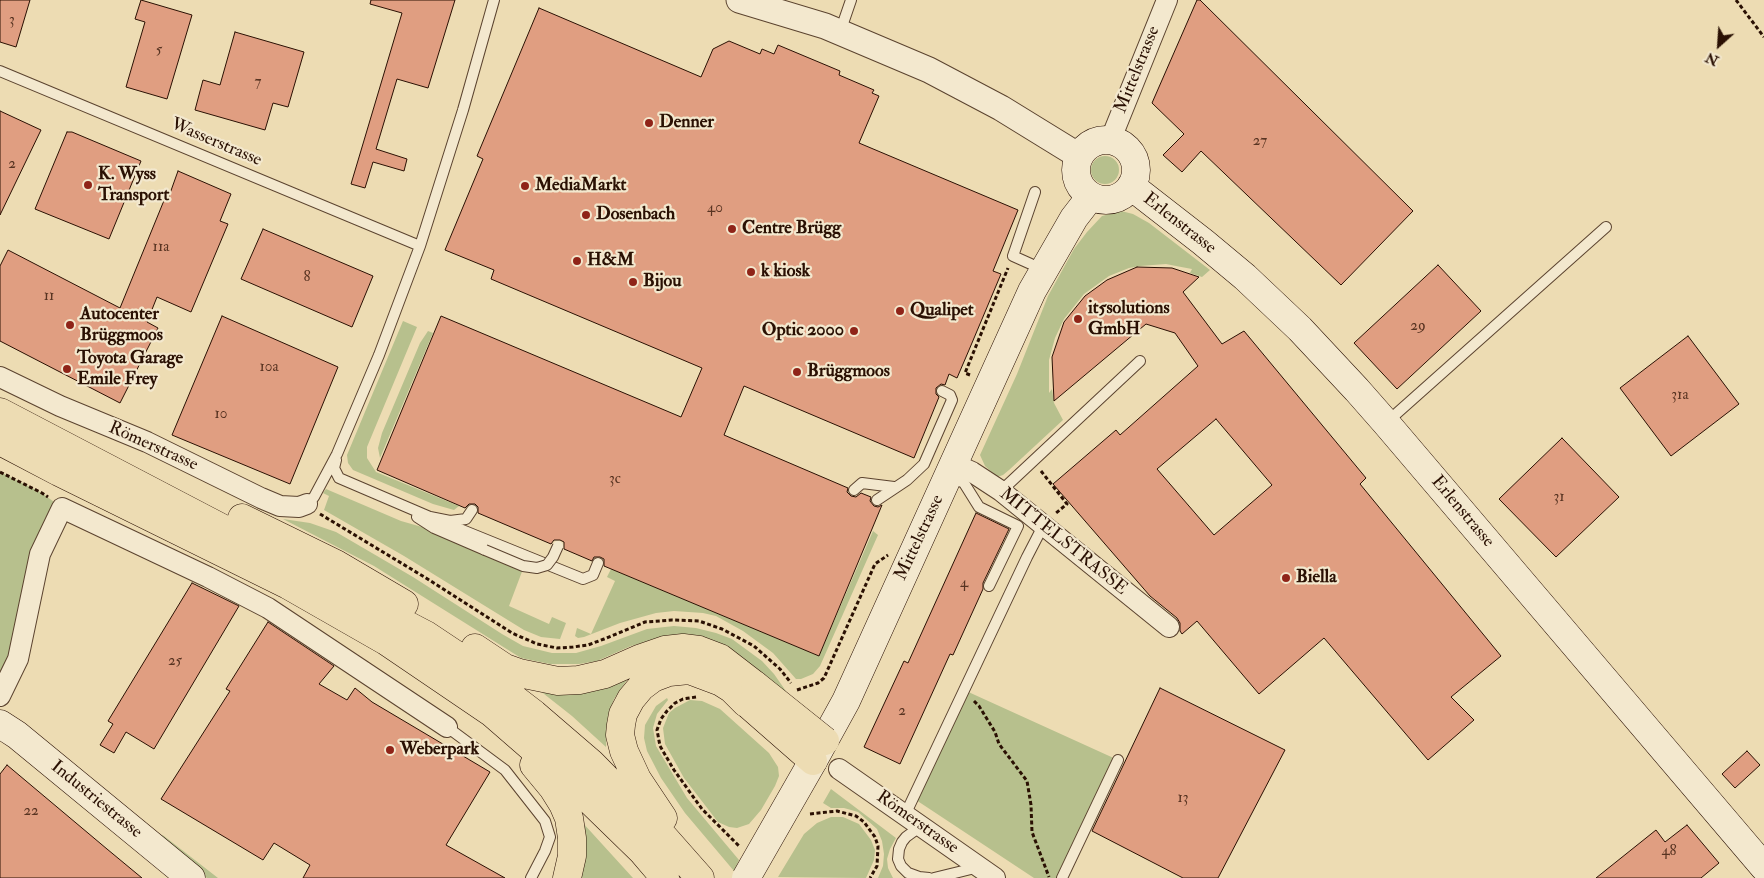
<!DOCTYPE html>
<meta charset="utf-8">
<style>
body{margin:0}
#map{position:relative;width:1764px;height:878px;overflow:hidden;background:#eddcb3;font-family:"IM FELL Double Pica",serif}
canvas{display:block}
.north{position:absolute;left:1694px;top:20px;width:50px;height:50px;-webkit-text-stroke:4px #f3e8ce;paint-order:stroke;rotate:206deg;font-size:14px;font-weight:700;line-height:20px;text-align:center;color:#2a1003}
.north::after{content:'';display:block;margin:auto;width:18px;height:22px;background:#2a1003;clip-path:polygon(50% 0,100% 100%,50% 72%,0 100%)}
</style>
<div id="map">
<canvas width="1764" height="878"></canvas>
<div class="north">N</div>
</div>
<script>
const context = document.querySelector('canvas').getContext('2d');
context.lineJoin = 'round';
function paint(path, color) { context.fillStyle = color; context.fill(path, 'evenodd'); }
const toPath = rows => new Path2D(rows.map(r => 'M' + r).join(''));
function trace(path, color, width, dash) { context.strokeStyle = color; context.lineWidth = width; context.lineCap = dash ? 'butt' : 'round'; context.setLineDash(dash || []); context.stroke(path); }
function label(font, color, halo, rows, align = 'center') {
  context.font = font + ' "IM FELL Double Pica",serif'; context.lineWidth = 4.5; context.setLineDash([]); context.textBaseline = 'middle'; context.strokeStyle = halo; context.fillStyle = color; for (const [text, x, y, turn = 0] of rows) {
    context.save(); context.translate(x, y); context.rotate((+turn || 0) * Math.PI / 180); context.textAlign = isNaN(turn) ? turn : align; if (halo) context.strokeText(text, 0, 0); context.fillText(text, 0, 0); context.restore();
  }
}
const green = toPath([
 '1091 170a14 14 0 1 1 28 0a14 14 0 1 1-28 0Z',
 [1121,211,1133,214,1149,223,1210,270,1202,277,1190,273,1192,269,1176,266,1166,264,1140,266,1129,268,1109,276,1084,294,1064,319,1055,338,1049,360,1049,393,1052,389,1054,403,1063,420,1009,470,1003,475,997,477,985,466,980,455,1017,374,1048,296,1074,249,1087,232,1102,216],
 [403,321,417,327,367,447,367,458,376,472,459,506,454,510,433,504,353,470,348,463,347,455],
 [428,331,433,333,380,458,378,448,382,433,420,343],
 [0,472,42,493,62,508,0,696],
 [326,489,401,521,429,529,523,569,509,606,549,624,552,617,566,623,560,639,541,637,524,630,404,556,324,510,329,496,323,493],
 [283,519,310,523,336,532,413,577,502,634,523,646,552,653,576,653,601,646,647,629,674,626,696,628,716,633,732,639,762,661,774,674,788,694,656,639,631,646,597,661,579,664,550,664,521,658,374,566],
 [873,531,878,535,820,666,813,674,801,679,796,679,773,653,743,631,716,616,703,613,674,611,656,613,620,623,584,637,578,638,575,636,577,628,591,634,615,581,607,577,611,569,819,656],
 [629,677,614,699,609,712,607,723,606,747,572,716,539,690],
 [964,690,1118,760,1062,878,1034,878,913,798],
 [667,698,668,700,657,714,653,728,656,746,687,798,739,860,734,871,685,813,661,778,647,751,644,738,645,725,656,706],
 [690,700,702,701,720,709,769,753,778,767,779,776,775,786,761,810,749,824,737,828,729,827,718,822,684,778,665,744,663,728,669,713,675,708],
 [831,789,896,838,890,849,887,859,888,868,893,878,878,878,883,866,884,854,882,841,877,829,858,812,844,808,831,808,823,803],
 [831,817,843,817,859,824,871,840,875,850,874,860,866,878,778,877,804,834,817,823],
 [582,822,633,878,580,878,582,873,585,847],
 [162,835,164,836,218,878,207,878,160,840,159,836]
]);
const building = toPath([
 [0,0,30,0,16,47,0,42,0,0],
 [141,0,192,15,167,99,126,87,145,22,135,19,141,0],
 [371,0,455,0,428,88,397,79,376,149,407,159,404,171,373,162,365,188,351,184,402,13,370,4,371,0],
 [1197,0,1200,0,1413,211,1341,285,1201,151,1182,172,1163,155,1184,134,1152,103,1197,0],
 [539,8,701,77,713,49,729,41,760,54,762,49,774,54,778,45,840,71,839,75,874,90,872,93,879,96,859,143,1018,210,993,271,1001,274,969,350,957,378,949,374,945,385,941,384,936,388,936,394,939,397,914,458,744,386,724,435,848,488,847,492,851,496,856,497,861,493,871,497,870,501,874,506,878,507,882,505,819,656,604,566,604,559,600,557,594,557,592,561,564,549,564,542,560,540,554,540,551,544,478,513,478,507,475,504,469,504,465,508,377,470,441,316,681,417,702,368,491,279,494,270,445,250,483,159,477,156,539,8],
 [235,32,304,52,288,107,273,103,265,130,195,110,203,80,220,85,235,32],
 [0,111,41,130,0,215,0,111],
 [67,132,72,132,141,161,109,239,35,209,67,132],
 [178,171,231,194,220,221,228,224,191,312,157,297,147,322,158,328,120,403,0,341,0,266,8,250,120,308,165,198,168,199,178,171],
 [263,229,373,276,352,327,241,279,263,229],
 [1438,265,1481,311,1397,389,1354,343,1438,265],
 [1137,267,1172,268,1199,277,1183,292,1222,344,1244,331,1366,478,1360,484,1501,656,1451,697,1474,720,1428,760,1324,638,1259,694,1197,621,1182,634,1180,631,1180,623,1177,618,1150,596,1053,484,1116,430,1120,435,1198,366,1175,333,1146,324,1054,401,1052,357,1064,322,1085,296,1107,280,1137,267],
 [1216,419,1272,485,1214,535,1157,469,1216,419],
 [222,316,338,367,290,484,172,435,222,316],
 [1688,336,1739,404,1671,456,1620,388,1688,336],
 [1562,438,1619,497,1556,557,1499,499,1562,438],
 [976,513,1009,529,983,583,983,589,953,655,950,654,900,764,864,747,904,661,908,663,976,513],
 [192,583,239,606,154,749,126,732,114,753,100,745,113,724,108,721,192,583],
 [268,622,334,666,319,684,347,700,355,688,372,702,490,772,446,845,505,878,303,878,310,865,274,843,263,860,161,799,230,691,226,689,268,622],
 [1160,688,1285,750,1218,878,1183,878,1092,831,1160,688],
 [1747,751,1760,765,1735,788,1722,774,1747,751],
 [7,765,107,849,142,878,0,878,0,774,7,765],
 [1687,825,1719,863,1701,878,1596,878,1656,830,1665,842,1687,825]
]);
const path = toPath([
 [1736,0,1764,37],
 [970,375,965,373,1008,268],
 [1041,471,1067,504,1056,513],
 [0,472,42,493,48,497],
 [320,514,426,578,512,633,537,644,557,648,573,647,588,645,604,639,645,622,672,620,699,621,722,629,754,646,780,669,791,683],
 [797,690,818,683,824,678,875,564,888,555],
 [696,697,683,699,675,703,667,711,661,719,657,730,660,746,674,770,702,809,739,846],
 [974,701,979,706,995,732,999,744,1027,781,1031,805,1032,832,1049,877],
 [810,814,837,811,856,816,864,822,875,837,878,846,877,866,870,878]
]);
const service = toPath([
 [840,32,851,0],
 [0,71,420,246],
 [1035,192,1013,256,1042,269],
 [1387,422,1606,227],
 [336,460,334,468,339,478,430,517,450,521,466,519,472,510],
 [950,477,964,483,979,507,1018,526,989,586],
 [854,490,862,483,894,487],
 [1001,491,1140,361],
 [877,500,907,480,924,464,952,400,950,395,942,391],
 [307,504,314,497,337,454,379,355,420,246,463,110,494,0],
 [417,517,434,528,485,550],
 [430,517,583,579,593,575,598,563],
 [447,727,505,770,545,821,550,837,545,851,531,878],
 [905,815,1027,557,1043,526],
 [921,826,906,837,902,842,899,849,898,859,901,866,908,873,919,877,929,878],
 [934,878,979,867],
 [1062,878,1118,760]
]);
const minor = toPath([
 [1110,141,1167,0],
 [0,377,60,406,147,442,261,498,280,506,299,507,307,504],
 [954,464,972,472,1001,491,1169,627],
 [0,696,18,659,40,554,62,508,208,577,268,608,447,727],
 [839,769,995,878]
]);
const tertiary = toPath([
 [739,0,825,26,929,70,1001,108,1079,156]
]);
const secondary = toPath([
 '1076 170a30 30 0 1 1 60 0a30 30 0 1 1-60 0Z',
 [1131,186,1203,242,1245,277,1300,329,1357,390,1386,423,1764,867],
 [0,724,17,735,191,878],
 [813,761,846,701,1032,291,1074,218,1091,196]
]);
const motorway = toPath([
 [0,412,426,635,462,659,534,714,591,763,662,835,700,878],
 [0,441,59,472,288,585,386,641,492,713,568,779,642,851,665,878],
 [242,518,336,564,404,604],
 [475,648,505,668,519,673,558,681,579,680,605,674,639,659,665,650,683,648,699,650,720,658,755,685],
 [534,765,553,788,563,804,569,818,572,838,572,856,567,878],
 [663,818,637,779,624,751,620,735,621,725,623,714,631,699,641,687,653,678,669,672,689,670,721,682,732,689,746,703]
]);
const serviceBridge = toPath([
 [485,550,523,566,537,568,547,565,553,557,558,546]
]);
const secondaryBridge = toPath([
 [746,878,813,761]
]);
const motorwayBridge = toPath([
 [755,685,825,741],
 [749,705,813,761]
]);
const markers = [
 [649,123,5,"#8f2418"],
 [88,185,5,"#8f2418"],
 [525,186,5,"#8f2418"],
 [586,215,5,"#8f2418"],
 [732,229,5,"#8f2418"],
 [577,261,5,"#8f2418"],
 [751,272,5,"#8f2418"],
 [633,282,5,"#8f2418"],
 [900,311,5,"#8f2418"],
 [1078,319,5,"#8f2418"],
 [70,325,5,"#8f2418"],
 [854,331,5,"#8f2418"],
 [67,369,5,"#8f2418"],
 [797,372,5,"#8f2418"],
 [1286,578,5,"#8f2418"],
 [390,750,5,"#8f2418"]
];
const numberNames = [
 ["3",12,21],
 ["5",159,51],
 ["7",258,83],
 ["27",1260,142],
 ["2",12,165],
 ["40",715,209],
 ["11a",161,248],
 ["8",307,278],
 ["11",49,297],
 ["29",1418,327],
 ["10a",269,368],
 ["31a",1680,396],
 ["10",221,415],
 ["3c",615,480],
 ["31",1559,498],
 ["4",964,584],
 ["25",175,662],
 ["2",902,712],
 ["13",1183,799],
 ["22",31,812],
 ["48",1669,852]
];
const streetNames = [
 ["Mittelstrasse",1138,70,-68],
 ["Wasserstrasse",216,143,23],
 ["Erlenstrasse",1179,224,38],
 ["Römerstrasse",153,447,24],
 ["Erlenstrasse",1462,512,50],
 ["Mittelstrasse",920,538,-65],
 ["MITTELSTRASSE",1063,542,39],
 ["Industriestrasse",96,800,39],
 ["Römerstrasse",917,823,35]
];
const poiNames = [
 ["Denner",659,123],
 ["K. Wyss",98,175],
 ["Transport",98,196],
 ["MediaMarkt",535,186],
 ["Dosenbach",596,215],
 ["Centre Brügg",742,229],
 ["H&M",587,261],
 ["k kiosk",761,272],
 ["Bijou",643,282],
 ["it5solutions",1088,309],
 ["GmbH",1088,330],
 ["Qualipet",910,311],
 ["Autocenter",80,315],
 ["Brüggmoos",80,336],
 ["Optic 2000",844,331,"right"],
 ["Toyota Garage",77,359],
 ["Emile Frey",77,380],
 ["Brüggmoos",807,372],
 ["Biella",1296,578],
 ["Weberpark",400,750]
];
paint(green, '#b7c08d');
paint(building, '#e09e81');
trace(building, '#2a1003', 1);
trace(service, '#5b432f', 12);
trace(minor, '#5b432f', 22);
trace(tertiary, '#5b432f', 27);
trace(secondary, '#2a1003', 29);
trace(motorway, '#2a1003', 29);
trace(path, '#2a1003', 3, [4, 2.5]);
trace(service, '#f3e8ce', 10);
trace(minor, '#f3e8ce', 20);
trace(tertiary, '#f3e8ce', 25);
trace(secondary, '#f3e8ce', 28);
trace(motorway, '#eddcb3', 28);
trace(serviceBridge, '#5b432f', 12, []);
trace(secondaryBridge, '#2a1003', 29, []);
trace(motorwayBridge, '#2a1003', 29, []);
trace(serviceBridge, '#f3e8ce', 10);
trace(secondaryBridge, '#f3e8ce', 28);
trace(motorwayBridge, '#eddcb3', 28);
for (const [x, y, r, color] of markers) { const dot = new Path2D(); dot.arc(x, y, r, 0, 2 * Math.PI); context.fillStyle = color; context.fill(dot); trace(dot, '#f3e8ce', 2); }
label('15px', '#583422', null, numberNames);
label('18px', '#2a1003', '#f3e8ce', streetNames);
label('bold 18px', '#2a1003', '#f3e8ce', poiNames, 'left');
</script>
